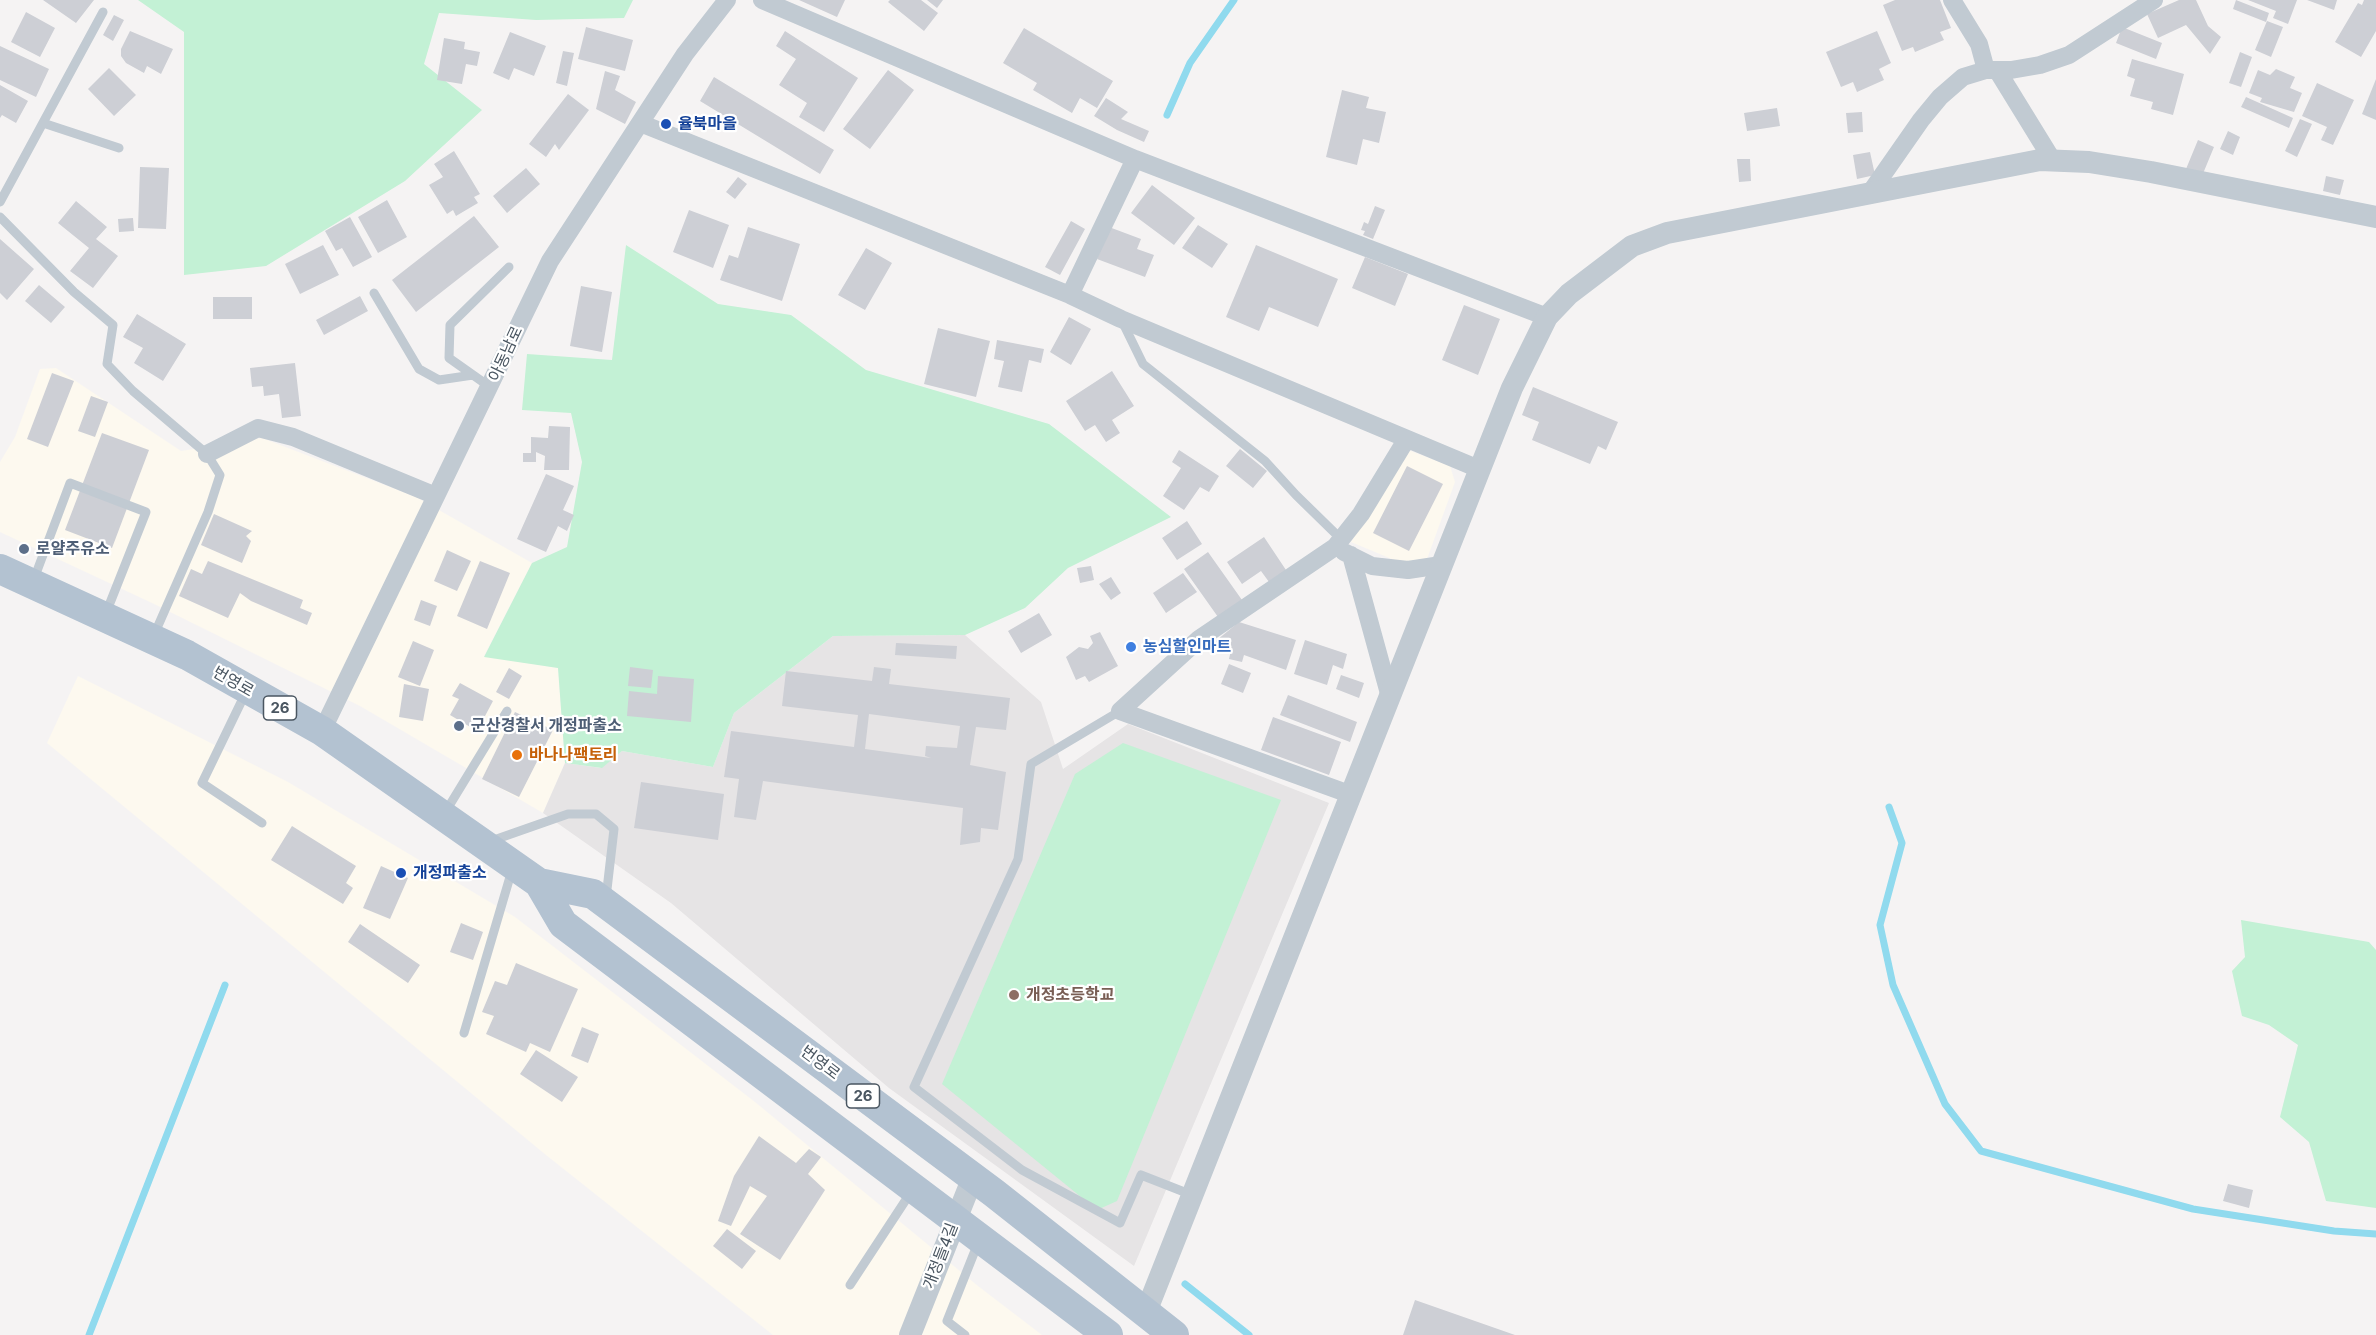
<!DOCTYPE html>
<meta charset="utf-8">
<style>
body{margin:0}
canvas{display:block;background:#f5f3f3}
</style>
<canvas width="2376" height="1335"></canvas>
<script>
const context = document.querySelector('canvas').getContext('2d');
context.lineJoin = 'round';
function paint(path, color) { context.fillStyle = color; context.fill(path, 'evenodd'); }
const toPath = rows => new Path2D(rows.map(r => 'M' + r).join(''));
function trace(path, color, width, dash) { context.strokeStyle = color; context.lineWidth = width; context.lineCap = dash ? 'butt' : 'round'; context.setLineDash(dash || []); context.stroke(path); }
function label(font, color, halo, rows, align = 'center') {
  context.font = font + ' Inter,"Noto Sans KR",sans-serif'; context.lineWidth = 4.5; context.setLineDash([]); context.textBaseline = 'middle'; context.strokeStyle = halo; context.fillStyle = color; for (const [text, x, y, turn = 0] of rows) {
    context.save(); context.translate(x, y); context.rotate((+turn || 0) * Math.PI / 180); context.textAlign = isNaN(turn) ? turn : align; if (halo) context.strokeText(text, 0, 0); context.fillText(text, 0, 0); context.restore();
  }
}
const commercial = toPath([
 [56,368,181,451,262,438,416,497,532,563,484,656,558,668,565,763,543,813,360,706,152,603,0,532,0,462,15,437,40,369],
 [1408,450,1450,466,1455,482,1427,559,1399,562,1351,542],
 [78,676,288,782,515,917,755,1102,978,1286,1042,1335,773,1335,546,1155,47,743]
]);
const education = toPath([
 [965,635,1041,702,1063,769,1128,724,1329,803,1134,1266,889,1088,671,903,543,813,565,763,601,768,622,751,713,767,734,713,833,636]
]);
const green = toPath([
 [138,0,633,0,624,18,536,20,439,13,424,64,482,110,405,181,266,266,184,275,184,32],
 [626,245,718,304,791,315,866,370,1049,424,1171,517,1068,568,1025,608,965,635,833,636,734,713,713,767,622,751,602,768,565,763,558,668,484,657,532,563,567,547,582,462,571,413,522,410,527,354,612,360],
 [1123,743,1281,800,1117,1201,1097,1210,942,1084,1075,774],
 [2241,920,2369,942,2376,950,2376,1208,2326,1201,2309,1142,2280,1117,2298,1045,2269,1025,2242,1016,2232,971,2245,957]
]);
const stream = toPath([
 [1167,115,1190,63,1234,0],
 [1889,807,1902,843,1880,925,1893,985,1945,1104,1981,1151,2193,1209,2334,1231,2376,1234],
 [1185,1284,1249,1335],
 [89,1335,225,985]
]);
const building = toPath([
 [43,0,94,0,76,23],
 [799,0,845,0,837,17],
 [890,0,921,0,938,13,924,31,888,2],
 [927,0,943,0,937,8],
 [1895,0,1940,0,1951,28,1940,32,1944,40,1915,52,1913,47,1902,51,1883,5],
 [2179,0,2196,0,2208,26,2221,37,2210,54,2186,25,2158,38,2147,14],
 [2236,0,2269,13,2266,22,2233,9],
 [2248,0,2297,0,2288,24,2273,18,2276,11],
 [2307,0,2337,0,2334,10],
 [2364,0,2376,0,2376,31,2361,57,2335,42,2358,3,2362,5],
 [26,12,55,28,40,57,11,42],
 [114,15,124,20,113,41,103,35],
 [2267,21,2283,27,2271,57,2255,50],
 [586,27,633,40,625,71,578,59],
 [2122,27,2162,43,2156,59,2116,43],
 [1024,28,1113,81,1097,108,1080,98,1072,113,1033,90,1037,83,1003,63],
 [130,31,173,49,161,74,147,66,144,73,126,63,121,56,121,49],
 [785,31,858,78,824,132,799,117,807,103,779,85,796,59,776,46],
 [1877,31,1891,63,1879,69,1884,80,1857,92,1853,82,1841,87,1826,52],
 [510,32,546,46,534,76,514,68,509,80,493,73],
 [444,38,465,42,464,49,480,52,477,66,466,64,462,84,437,80],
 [0,46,49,69,36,97,0,80],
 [563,51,574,53,567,86,556,83],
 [2240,52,2252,57,2241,87,2229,83],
 [2132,59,2184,74,2173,115,2151,109,2153,102,2130,96,2135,79,2127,76],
 [109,68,136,95,114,116,88,89],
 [2276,69,2295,77,2290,88,2302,93,2294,112,2260,102,2262,98,2249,93,2258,70,2270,75],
 [888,70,914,90,870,149,843,129],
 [605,71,620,76,615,90,636,102,625,124,596,109],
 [714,77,834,150,820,174,700,101],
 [2376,79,2376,120,2362,114],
 [2317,83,2354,100,2333,145,2321,140,2327,127,2302,116],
 [0,85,28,101,16,123,2,115,0,118],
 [1342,90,1369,97,1366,108,1386,112,1379,143,1363,139,1357,165,1326,157],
 [568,94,589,110,559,150,555,144,546,157,529,144],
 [2246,97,2293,118,2289,128,2241,107],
 [1106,98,1128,112,1121,119,1149,131,1144,142,1117,130,1094,116],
 [1777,108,1780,126,1747,131,1744,113],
 [1862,112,1863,132,1848,133,1846,113],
 [2300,119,2312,124,2297,157,2285,151],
 [2228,131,2240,137,2233,155,2220,149],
 [2198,140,2214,147,2202,176,2186,169],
 [454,151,480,194,474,197,478,203,456,216,453,210,447,214,429,185,443,177,434,164],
 [1870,152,1875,175,1857,179,1853,155],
 [1737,159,1750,159,1751,181,1739,182],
 [140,167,169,168,166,229,138,228],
 [526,168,540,184,507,213,493,196],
 [2326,176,2344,180,2340,195,2323,191],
 [738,177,747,184,735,199,726,192],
 [1152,185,1195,218,1174,245,1131,213],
 [387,200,407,237,378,253,358,217],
 [76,201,107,227,96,239,118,256,93,288,70,271,89,248,58,223],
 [1375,206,1385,210,1373,239,1363,235,1365,231,1361,230,1364,222,1368,224],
 [689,210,729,225,713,268,673,252],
 [474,216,499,247,416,312,392,280],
 [350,217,372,257,353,267,342,248,336,251,325,231],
 [133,218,134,231,119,232,118,219],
 [1071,221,1085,229,1060,275,1045,267],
 [1198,225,1228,244,1212,268,1182,248],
 [748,227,800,244,782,301,720,280,729,255,738,258],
 [1109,227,1141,239,1137,249,1154,255,1145,277,1097,259],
 [0,239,34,269,7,300,0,293],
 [323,245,339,275,300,294,285,264],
 [1256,245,1338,279,1318,327,1269,307,1259,331,1226,317],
 [866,248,892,263,865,310,838,295],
 [1365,257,1408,274,1395,306,1352,288],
 [39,285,65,307,51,323,25,301],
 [581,286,612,292,602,352,570,346],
 [360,296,368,311,324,335,316,320],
 [213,297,252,297,252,319,213,319],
 [1464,305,1500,319,1478,375,1442,360],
 [137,314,186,344,163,381,134,363,143,348,123,337],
 [1069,317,1091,329,1071,365,1050,352],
 [938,328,990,341,976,397,924,384],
 [997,340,1044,349,1041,363,1029,360,1022,392,998,387,1004,361,994,359],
 [295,363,301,416,282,418,279,394,264,396,263,386,252,387,250,368],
 [1112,371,1134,406,1112,420,1120,433,1106,442,1095,425,1085,431,1066,401],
 [52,373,74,381,48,447,27,439],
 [1533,387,1618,422,1606,450,1598,446,1590,464,1532,440,1539,422,1522,415],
 [91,396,108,402,95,437,78,431],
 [549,426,570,427,569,470,544,470,545,456,536,452,536,462,523,462,523,453,531,453,531,437,548,438],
 [102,433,149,450,112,548,65,530],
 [1240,449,1267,471,1253,488,1226,466],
 [1179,450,1219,476,1209,492,1200,487,1184,510,1163,496,1181,468,1172,462],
 [1407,466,1443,484,1409,551,1373,533],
 [546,474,574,486,563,510,574,515,567,531,558,526,546,552,517,539],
 [214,514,252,531,246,536,251,541,242,563,201,545],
 [1187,521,1202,544,1177,560,1162,538],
 [1264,537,1286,570,1269,582,1261,571,1242,584,1227,562],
 [447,550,471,561,457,591,434,581],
 [1208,552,1242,600,1218,617,1184,569],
 [208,561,303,600,300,608,312,613,307,625,251,601,240,593,228,618,179,596,191,569,202,574],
 [480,561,510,573,487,629,457,616],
 [1091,566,1094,580,1080,583,1077,568],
 [1183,573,1197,592,1166,613,1153,593],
 [1111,577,1121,593,1111,600,1099,584],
 [421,600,437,606,430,626,414,620],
 [1039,613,1052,635,1021,653,1008,631],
 [1239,622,1296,640,1286,670,1244,655,1242,662,1229,659,1231,650,1212,644],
 [1100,632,1118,666,1089,682,1085,676,1076,680,1066,657,1079,647,1088,649,1093,643,1090,636],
 [1305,640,1347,654,1343,669,1333,665,1327,685,1294,674],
 [413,641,434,650,420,686,398,677],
 [896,643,957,646,956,659,895,655],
 [1229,664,1251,673,1243,693,1221,684],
 [630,667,653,670,651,688,628,686],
 [874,667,891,669,889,684,1010,698,1006,730,976,727,970,765,1006,772,998,830,981,828,980,842,960,845,963,808,763,781,756,820,734,817,739,779,724,777,731,731,854,747,858,715,782,706,786,671,872,681],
 [869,714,960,726,957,748,926,746,925,756,931,758,865,749],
 [509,668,522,676,509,699,496,692],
 [1341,675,1364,683,1359,698,1336,689],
 [658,676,694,679,691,722,627,716,629,691,657,694],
 [460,683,493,701,477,731,450,715,459,699,452,696],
 [404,684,429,689,423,721,399,717],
 [1288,695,1357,722,1350,742,1280,715],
 [515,712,553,730,519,797,482,779],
 [1273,717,1341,742,1329,775,1261,750],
 [641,782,724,794,718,840,634,828],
 [292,826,356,866,346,883,353,888,343,904,271,860],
 [381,866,408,878,390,919,363,908],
 [461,923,483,932,473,960,450,952],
 [360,924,420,965,408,983,348,942],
 [516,963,578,989,550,1052,530,1043,526,1052,486,1034,494,1016,482,1012,495,981,507,985],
 [582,1027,599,1034,588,1063,571,1056],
 [536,1050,578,1077,562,1102,520,1074],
 [759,1136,796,1163,809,1149,821,1157,808,1174,825,1190,780,1260,740,1234,767,1196,750,1186,731,1226,718,1221,734,1176],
 [2228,1184,2253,1190,2249,1208,2223,1201],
 [727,1229,756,1251,742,1269,713,1246],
 [1415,1300,1515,1335,1403,1335]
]);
const service = toPath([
 [43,123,119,148],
 [0,202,103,12],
 [0,217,74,292,113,325,107,364,133,391,207,454,220,475,208,512,154,635],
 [374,293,419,369,439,380,473,375],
 [1122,321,1143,364,1265,461,1296,495,1341,539],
 [490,387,449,358,450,325,509,267],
 [34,579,70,483,146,512,106,613],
 [246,692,202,783,262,823],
 [1120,711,1031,764,1018,859,914,1087,1022,1170,1120,1223,1141,1175,1192,1195],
 [446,811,507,711],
 [491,841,568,814,596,814,614,829,606,898],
 [464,1033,512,870],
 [850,1285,911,1192],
 [965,1335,947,1321,978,1243]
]);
const minor = toPath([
 [762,0,1135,159,1547,317],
 [1952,0,1979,44,1986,70],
 [1997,70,2053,161],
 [640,123,1070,295,1121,319,1479,469],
 [1870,193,1921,120,1940,97,1963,77,1986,70,2011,70,2040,65,2069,55,2154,0],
 [1070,295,1135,159],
 [207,454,258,428,293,437,436,496],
 [1344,552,1372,566,1408,570,1441,565],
 [1351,555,1390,697],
 [322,731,550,261,685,54,727,0],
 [1352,795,1120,711,1199,639,1335,547,1361,514,1406,440]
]);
const tertiary = toPath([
 [1146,1312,1512,388,1547,317,1569,294,1632,246,1667,233,2040,160,2089,162,2151,172,2376,217],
 [910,1335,973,1177]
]);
const primary = toPath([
 [0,569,187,655,322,731,539,883,593,894,994,1193,1174,1335],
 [539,883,563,924,1108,1335]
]);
const markers = [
 [666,124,6,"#1a4fb4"],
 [24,549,6,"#5c6f8a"],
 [1131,647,6,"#3f7fe0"],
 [459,726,6,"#5c6f8a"],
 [517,755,6,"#e8710a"],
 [401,873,6,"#1a4fb4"],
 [1014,995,6,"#8d6e63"]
];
const shields = [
 [280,708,33],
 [863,1096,33]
];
const shieldNames = [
 ["26",280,708],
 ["26",863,1096]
];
const transitNames = [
 ["율북마을",678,124],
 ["개정파출소",413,873]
];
const streetNames = [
 ["아동남로",506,354,-65],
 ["번영로",233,682,30],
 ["번영로",820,1063,37],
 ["개정들4길",941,1256,-69]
];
const serviceNames = [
 ["로얄주유소",36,549],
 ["군산경찰서 개정파출소",471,726]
];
const shopNames = [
 ["농심할인마트",1143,647]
];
const foodNames = [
 ["바나나팩토리",529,755]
];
const educationNames = [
 ["개정초등학교",1026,995]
];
paint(commercial, '#fdf9ef');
paint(education, '#e6e4e5');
paint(green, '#c3f1d5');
trace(stream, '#90daee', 7);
paint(building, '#cdcfd5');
trace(service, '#c1cad2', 9);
trace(minor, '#c1cad2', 18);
trace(tertiary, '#c1cad2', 22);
trace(primary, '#b3c2d1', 30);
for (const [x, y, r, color] of markers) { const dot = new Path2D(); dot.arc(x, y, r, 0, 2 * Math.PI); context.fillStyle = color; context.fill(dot); trace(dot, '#fff', 2); }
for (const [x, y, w] of shields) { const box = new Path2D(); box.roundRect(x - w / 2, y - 12, w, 24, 4.5); context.fillStyle = '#fff'; context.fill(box); trace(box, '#4a5661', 1.5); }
label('bold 15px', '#4a5661', null, shieldNames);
label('bold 16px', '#164399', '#fff', transitNames, 'left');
label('16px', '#4a5661', '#fff', streetNames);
label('bold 16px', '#4e5e75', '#fff', serviceNames, 'left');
label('bold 16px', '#366cbe', '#fff', shopNames, 'left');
label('bold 16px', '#c56008', '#fff', foodNames, 'left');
label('bold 16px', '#785e54', '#fff', educationNames, 'left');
</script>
